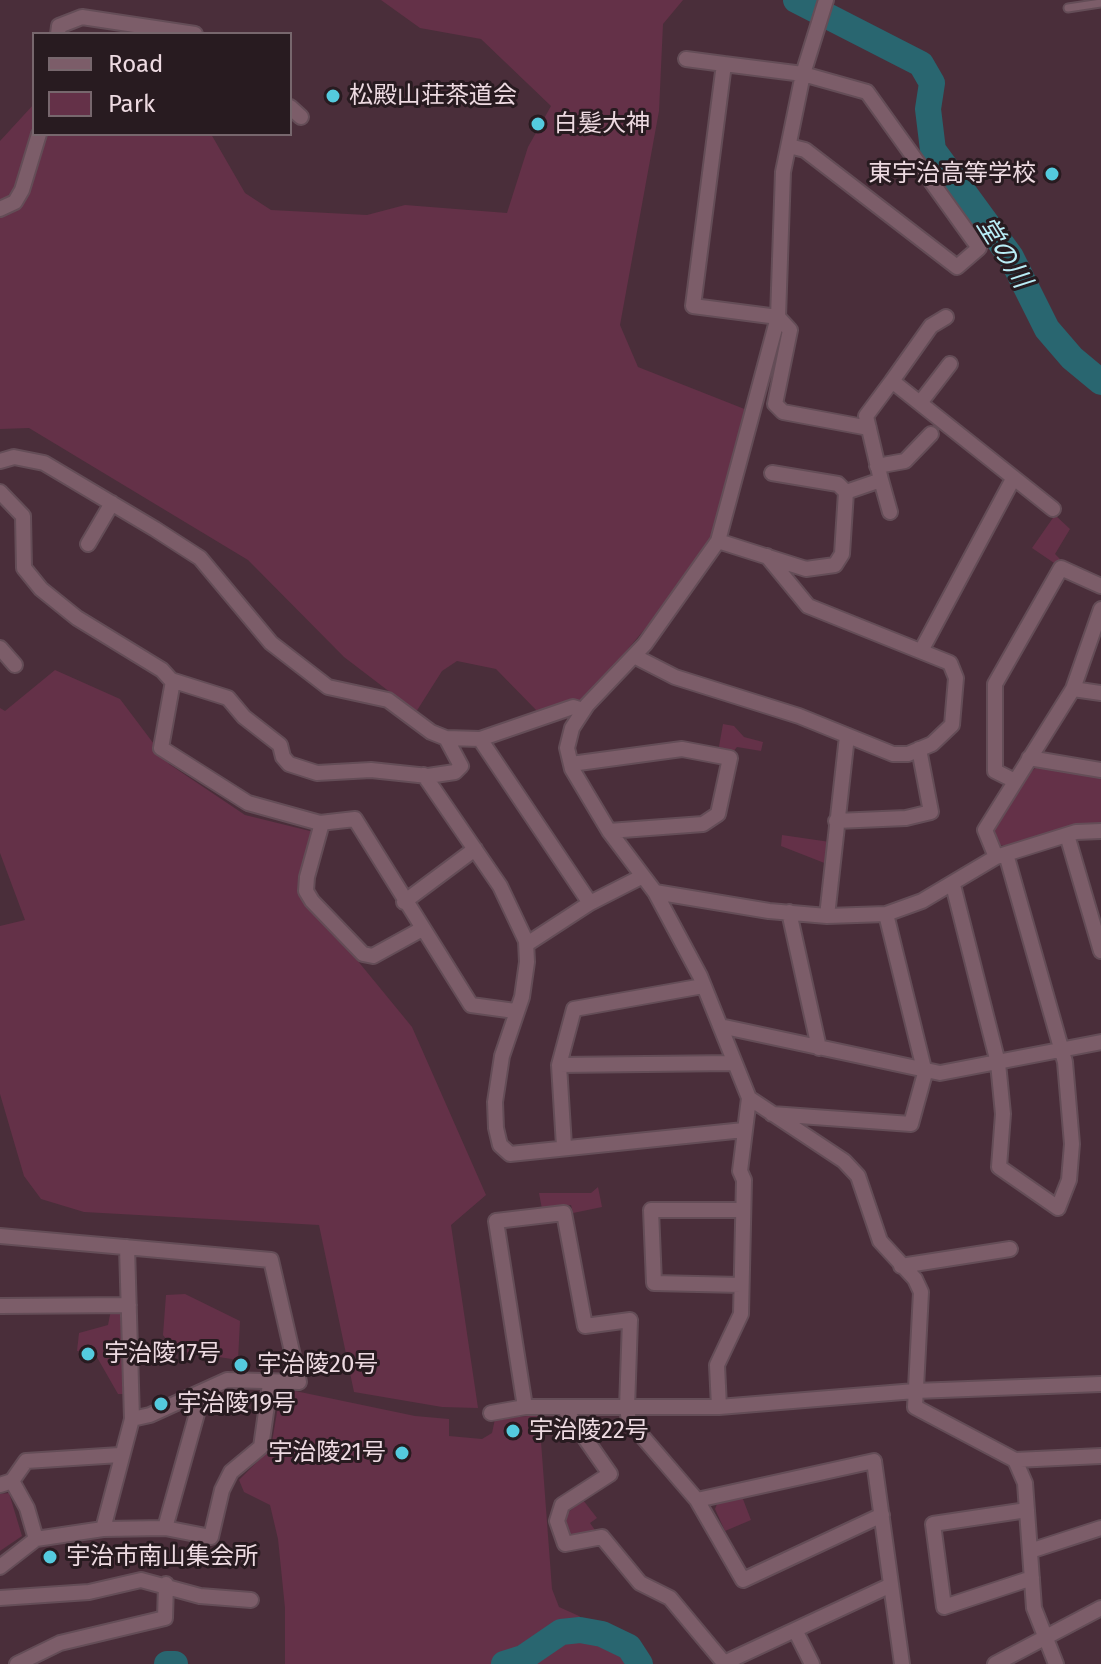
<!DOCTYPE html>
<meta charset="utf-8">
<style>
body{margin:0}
#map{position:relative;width:1101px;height:1664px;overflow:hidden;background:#4a2e3a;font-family:"Fira Sans",sans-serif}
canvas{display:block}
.legend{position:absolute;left:32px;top:32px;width:260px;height:104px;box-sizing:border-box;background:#281b20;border:2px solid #77676d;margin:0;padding:10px 14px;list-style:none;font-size:24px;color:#eddae1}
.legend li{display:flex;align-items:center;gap:16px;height:40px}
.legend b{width:40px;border:2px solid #77676d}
</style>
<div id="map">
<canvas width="1101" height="1664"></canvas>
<ul class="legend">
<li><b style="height:10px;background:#7c5d69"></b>Road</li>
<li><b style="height:22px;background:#643148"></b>Park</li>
</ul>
</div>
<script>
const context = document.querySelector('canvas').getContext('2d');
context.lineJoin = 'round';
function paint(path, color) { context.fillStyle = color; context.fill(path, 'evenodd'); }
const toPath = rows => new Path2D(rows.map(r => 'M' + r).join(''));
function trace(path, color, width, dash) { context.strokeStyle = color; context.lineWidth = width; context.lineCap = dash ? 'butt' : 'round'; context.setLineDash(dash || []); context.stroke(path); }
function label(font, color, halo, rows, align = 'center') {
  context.font = font + ' "Fira Sans","Noto Sans JP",sans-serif'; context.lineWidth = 6; context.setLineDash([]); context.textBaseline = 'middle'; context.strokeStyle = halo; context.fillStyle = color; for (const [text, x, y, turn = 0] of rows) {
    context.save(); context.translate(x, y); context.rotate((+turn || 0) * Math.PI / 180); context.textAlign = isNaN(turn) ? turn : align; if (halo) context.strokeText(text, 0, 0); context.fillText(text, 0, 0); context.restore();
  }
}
const green = toPath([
 [381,0,683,0,663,24,659,111,620,325,638,367,747,410,713,534,659,612,587,698,539,713,496,669,457,661,442,671,416,712,344,657,248,560,29,428,0,429,0,141,34,104,34,134,211,134,245,193,271,210,367,215,405,205,507,213,528,147,551,106,481,39,420,28],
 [1055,515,1070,529,1055,554,1060,559,1057,565,1032,548],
 [55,670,120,699,169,764,245,815,314,832,307,899,412,1027,486,1195,451,1225,478,1408,442,1407,354,1392,319,1225,84,1212,41,1199,24,1176,0,1094,0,926,25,920,0,853,0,708,5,711],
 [723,724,734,726,744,737,763,742,761,751,737,747,731,754,718,752],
 [1037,767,1101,776,1101,823,1078,824,1009,846,997,845,994,824,1028,774],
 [782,835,830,842,827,864,781,846],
 [598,1187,602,1207,573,1213,571,1205,542,1209,539,1193,591,1193],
 [185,1294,240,1321,238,1360,174,1350,163,1335,166,1295],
 [111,1310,125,1310,128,1394,118,1394,94,1352,77,1351,79,1333,108,1325],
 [281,1388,415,1416,449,1419,449,1436,482,1439,492,1433,495,1419,539,1415,552,1589,559,1607,579,1616,620,1649,626,1660,624,1664,285,1664,285,1608,278,1539,270,1505,244,1492,239,1480,271,1448],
 [9,1493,22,1536,0,1551,0,1494],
 [741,1494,751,1520,725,1531,715,1509,719,1499],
 [583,1500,597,1518,590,1523,597,1533,577,1536,566,1532,565,1515]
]);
const river = toPath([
 [796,0,921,64,932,83,928,109,933,150,1011,257,1047,329,1072,358,1101,382],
 [167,1664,175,1664],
 [504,1664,523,1658,561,1632,580,1630,602,1634,629,1647,640,1664]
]);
const lane = toPath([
 [1068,8,1101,3]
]);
const street = toPath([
 [826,0,803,74,783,172,778,317,718,541,645,644,587,705,572,728,567,748,572,769,609,831,655,892,700,976,749,1098,844,1161,858,1176,880,1241,915,1279,921,1292,915,1407,1015,1460,1025,1483,1034,1608,1056,1664],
 [58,34,59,26,82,17,195,34],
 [686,59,724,64],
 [290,107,301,117],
 [789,146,805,150,957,267,979,248,867,92,803,74,724,64,693,306,778,317,790,330,775,404,783,412,869,428],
 [0,209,15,202,22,190,39,134],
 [892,381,931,326,946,317],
 [920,403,950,364],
 [0,461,14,457,44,463,155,529,200,558,271,643,328,687,388,700,431,732,446,738,480,739,573,707,583,710],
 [877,466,905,461,931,434],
 [772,473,838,484,846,492],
 [881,480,890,512],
 [0,492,23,516,24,568,41,589,77,618,162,670,171,680,228,698,244,717,280,745,283,757,289,764,317,773,371,770,428,776,455,772,461,766,446,738],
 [718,541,806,569,835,565,842,554,846,492,881,480,866,416,892,381,1053,509],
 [88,544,112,503],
 [0,648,15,665],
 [921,651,1013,479],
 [634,656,675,677,799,716,893,754,908,754,932,744,952,725,956,678,950,663,808,606,767,556],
 [173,681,161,748,248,803,320,823,355,819,471,1005,515,1011],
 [1073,689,1101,693],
 [480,739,590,903],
 [1029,758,1101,770],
 [571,764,682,749,730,758,718,814,703,824,609,831],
 [424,775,500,886,526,941,527,962,522,997,502,1056,495,1102,496,1128,500,1145,510,1154,744,1130],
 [1015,781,995,771,995,684,1061,568,1101,586],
 [836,821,906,818,931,812,919,749],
 [322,823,307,877,306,891,312,901,363,954,373,956,422,929],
 [1067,835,1101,951],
 [996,857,985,830,1073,689,1101,609],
 [953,885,998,1063,1003,1114,999,1167,1058,1208,1069,1180,1072,1144,1065,1062,1006,854],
 [655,892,769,911,827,916,886,914,922,901,996,857,1076,832,1101,831],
 [404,902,475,849],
 [789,912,819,1048],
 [827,916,847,736],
 [527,944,590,903,643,876],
 [720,1026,940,1073,1101,1042],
 [559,1065,733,1063],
 [772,1114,911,1124,925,1073,886,914],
 [564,1146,559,1065,574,1009,703,986],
 [0,1236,271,1260,299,1382,227,1380,150,1415,132,1419,103,1529],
 [127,1247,132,1419],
 [901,1266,1010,1249],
 [741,1285,654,1283,651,1210,743,1210],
 [0,1306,129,1305],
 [525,1407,496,1221,564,1213,585,1326,630,1320,627,1408,629,1421,697,1500,743,1580,882,1515],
 [719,1407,717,1365,741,1314,744,1180,740,1171,749,1098],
 [564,1408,610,1474,562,1505,557,1521,565,1544,602,1537,640,1583,670,1598,725,1664],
 [491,1413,525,1407,719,1407,915,1391,1101,1384],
 [1015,1460,1101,1456],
 [12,1481,27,1508,36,1539],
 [0,1485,12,1481,26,1461,120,1455],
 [697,1500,874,1461,902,1664],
 [1027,1510,933,1524,944,1607,1032,1578],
 [165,1528,203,1392],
 [1030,1551,1101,1528],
 [0,1567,36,1539,103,1529,165,1528,211,1537,222,1490,231,1472,261,1447,270,1384],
 [0,1598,89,1592,141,1580,200,1596,251,1600],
 [795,1630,812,1664],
 [724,1663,891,1585],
 [17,1664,60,1643,165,1618,166,1584],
 [995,1664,1101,1608]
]);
const markers = [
 [333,96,8,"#54cade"],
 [538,124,8,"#54cade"],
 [1052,174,8,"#54cade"],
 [88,1354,8,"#54cade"],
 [241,1365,8,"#54cade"],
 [161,1404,8,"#54cade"],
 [513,1431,8,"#54cade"],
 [402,1453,8,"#54cade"],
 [50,1557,8,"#54cade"]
];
const poiNames = [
 ["松殿山荘茶道会",349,96],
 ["白髪大神",554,124],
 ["東宇治高等学校",1036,174,"right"],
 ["宇治陵17号",104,1354],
 ["宇治陵20号",257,1365],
 ["宇治陵19号",177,1404],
 ["宇治陵22号",529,1431],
 ["宇治陵21号",386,1453,"right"],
 ["宇治市南山集会所",66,1557]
];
const waterNames = [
 ["堂の川",1003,253,58]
];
paint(green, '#643148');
trace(river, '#296670', 26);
trace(lane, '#644d57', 11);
trace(street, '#644d57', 18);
trace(lane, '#7c5d69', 7);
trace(street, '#7c5d69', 14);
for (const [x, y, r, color] of markers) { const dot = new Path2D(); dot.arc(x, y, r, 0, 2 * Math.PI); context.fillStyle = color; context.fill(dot); trace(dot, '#281b20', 3); }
label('24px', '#eddae1', '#281b20', poiNames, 'left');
label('italic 26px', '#b9edf6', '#281b20', waterNames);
</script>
